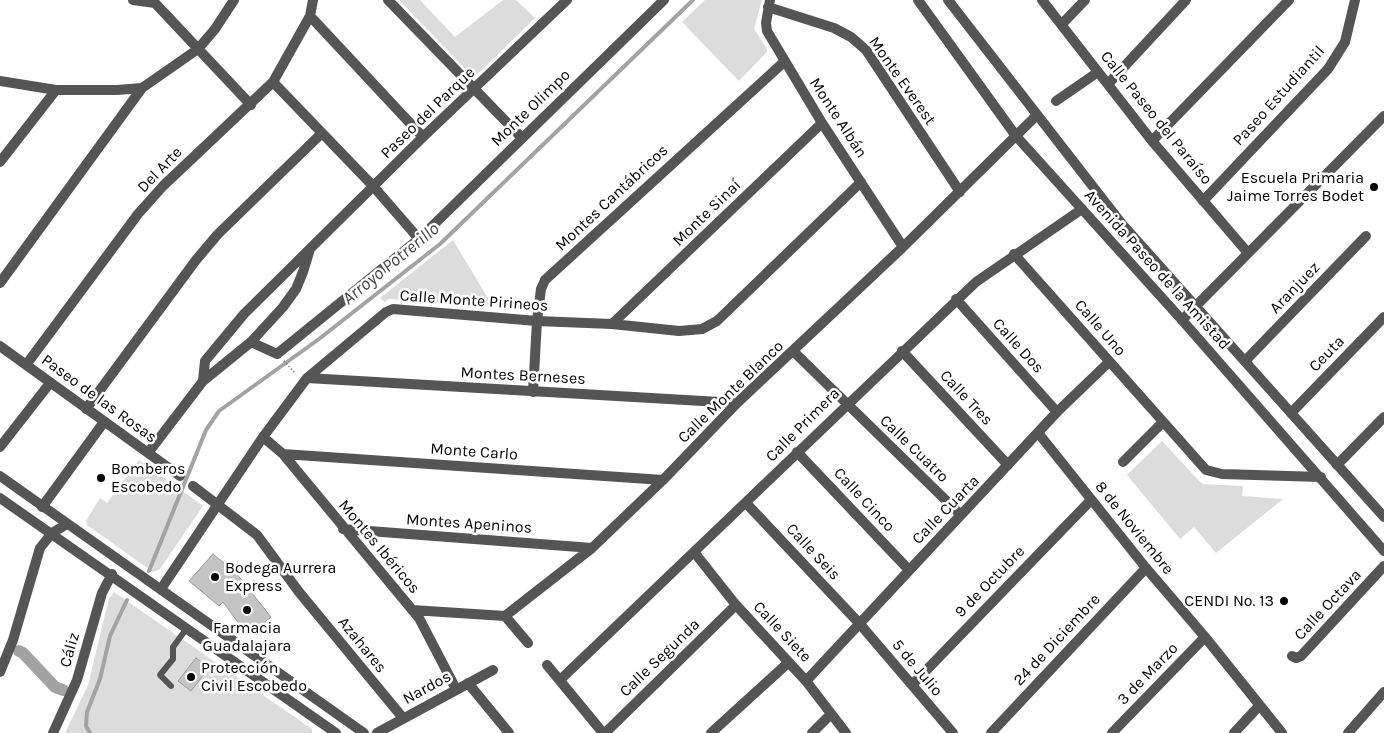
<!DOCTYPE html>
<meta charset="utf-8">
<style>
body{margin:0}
canvas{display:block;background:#fff}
</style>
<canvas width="1384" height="733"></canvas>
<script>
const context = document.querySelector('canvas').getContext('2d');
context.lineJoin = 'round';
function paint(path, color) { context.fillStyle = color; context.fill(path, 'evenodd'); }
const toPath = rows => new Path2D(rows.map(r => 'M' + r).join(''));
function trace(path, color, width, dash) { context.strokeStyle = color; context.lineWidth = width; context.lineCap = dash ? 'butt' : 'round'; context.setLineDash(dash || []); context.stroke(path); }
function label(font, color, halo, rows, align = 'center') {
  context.font = font + ' Karla,sans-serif'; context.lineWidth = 5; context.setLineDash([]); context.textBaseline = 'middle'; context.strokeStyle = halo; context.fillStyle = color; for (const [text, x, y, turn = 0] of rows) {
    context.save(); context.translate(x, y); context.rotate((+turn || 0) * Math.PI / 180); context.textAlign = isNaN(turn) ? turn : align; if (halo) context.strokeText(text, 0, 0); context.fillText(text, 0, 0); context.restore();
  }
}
const green = toPath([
 [399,0,420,0,455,37,503,0,516,0,535,18,478,74,472,76],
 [705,0,762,0,754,29,767,49,767,52,739,81,682,22],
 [453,240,492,305,388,299,385,302,380,298],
 [1162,441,1202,484,1243,486,1242,496,1283,499,1216,553,1194,527,1180,539,1127,475],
 [139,460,203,506,160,569,153,572,87,525,86,521,100,498,107,503],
 [114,592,312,729,312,733,65,733,88,685,109,598]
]);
const stream = toPath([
 [149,571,206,430,219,411,319,339,440,244,693,0],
 [90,733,86,726,87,712,100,679,110,636,127,600]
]);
const canal = toPath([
 [19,651,23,653,55,687,63,690]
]);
const building = toPath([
 [213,554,236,573,271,617,255,630,243,629,223,602,219,606,189,581,213,554],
 [196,658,209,668,191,691,178,681,196,658]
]);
const path = toPath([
 [284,361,296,374]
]);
const service = toPath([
 [171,686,160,675,173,659,173,647,187,628]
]);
const minor = toPath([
 [133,0,155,3],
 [388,0,522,138],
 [770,0,766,23,767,31,822,123,903,247],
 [1042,0,1152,141,1248,253],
 [155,3,251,105],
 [768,7,834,28,851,37,866,50,960,192],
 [310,16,423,137],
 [1062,24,1085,0],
 [0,81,56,90,117,90,142,88,198,49,215,29,234,0],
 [273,82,373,186,419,239],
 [1108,84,1186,0],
 [1056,101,1098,72],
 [1152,141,1289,0],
 [0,162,56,90],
 [1203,201,1328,69,1345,42,1355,0],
 [1014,254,1206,470,1222,474,1321,477],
 [0,283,142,88],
 [956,299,1057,412],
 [1182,320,1384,116],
 [612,324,822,123],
 [251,342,277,354,419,239,664,0],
 [0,346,180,476],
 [793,351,961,515],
 [902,351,1008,465],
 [1245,361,1366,236],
 [26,365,138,214,163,186,273,82,310,16,313,0],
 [307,378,737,403],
 [203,381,251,342,283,307,296,289,303,272,310,249],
 [533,392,537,321,541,289,545,280,784,62],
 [86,409,196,260,218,234,322,133],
 [1291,413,1384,317],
 [1039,434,1146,568,1205,637,1282,733],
 [263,437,283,454,419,618,456,689],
 [0,447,50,383],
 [797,452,909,570],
 [148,453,203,381,205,361,244,314,423,137,567,0],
 [283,454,663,480],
 [1123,462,1163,422],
 [1337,465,1384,417],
 [193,486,257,535,299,592,403,718],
 [746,503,859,623,953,733],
 [42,507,104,422],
 [343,529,592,548],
 [694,552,736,605,806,681,846,733],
 [161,589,263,437,307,378,386,312,393,309,537,321,612,324,679,331,702,329,717,321,861,182],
 [412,610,505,616,592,548,663,480,737,403,903,247,1037,115],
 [505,616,528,643],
 [1292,656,1296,658,1301,656,1384,566],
 [547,665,603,733],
 [0,672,13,640,40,548,52,533,67,524],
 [560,680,976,282,1082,209],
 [806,681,1057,412,1109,362],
 [468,683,509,733],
 [912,685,1091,500],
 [53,733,77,680,102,593,112,574],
 [377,733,493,670],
 [605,733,736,605],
 [711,733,789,662],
 [812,733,831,714],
 [991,733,1146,568],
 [1112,733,1205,637],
 [1234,733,1259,706],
 [1348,733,1384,692]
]);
const tertiary = toPath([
 [918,0,1016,136,1182,320,1384,551],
 [948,0,1122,224,1384,517],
 [0,476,364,733],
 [0,498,336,733]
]);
const markers = [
 [1374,187,5,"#000"],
 [101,478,5,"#000"],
 [215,577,5,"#000"],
 [1284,601,5,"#000"],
 [247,610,5,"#000"],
 [191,677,5,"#000"]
];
const streetNames = [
 ["Monte Everest",902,81,55],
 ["Paseo Estudiantil",1279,96,-48],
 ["Monte Olimpo",531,108,-44],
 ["Paseo del Parque",428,113,-44],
 ["Monte Albán",838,118,57],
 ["Calle Paseo del Paraíso",1156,118,51],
 ["Del Arte",160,170,-46],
 ["Montes Cantábricos",612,198,-43],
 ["Monte Sinaí",707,213,-44],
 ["Avenida Paseo de la Amistad",1157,270,48],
 ["Aranjuez",1295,288,-46],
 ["Calle Monte Pirineos",474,301,4],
 ["Calle Uno",1100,328,49],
 ["Calle Dos",1018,346,48],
 ["Ceuta",1327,354,-46],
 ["Montes Berneses",523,376,3],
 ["Calle Monte Blanco",731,392,-44],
 ["Calle Tres",966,398,47],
 ["Paseo de las Rosas",99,399,36],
 ["Calle Primera",803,425,-45],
 ["Calle Cuatro",914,449,44],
 ["Monte Carlo",474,452,4],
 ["Calle Cinco",864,500,47],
 ["Calle Cuarta",946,510,-46],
 ["Montes Apeninos",469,524,4],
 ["8 de Noviembre",1134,528,51],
 ["Montes Ibéricos",379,547,50],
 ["Calle Seis",813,552,47],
 ["9 de Octubre",990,582,-46],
 ["Calle Octava",1328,605,-47],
 ["Calle Siete",782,632,47],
 ["24 de Diciembre",1057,640,-47],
 ["Azahares",362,645,51],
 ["Cáliz",70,650,-74],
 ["Calle Segunda",660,658,-44],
 ["5 de Julio",917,668,50],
 ["3 de Marzo",1148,674,-46],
 ["Nardos",427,688,-29]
];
const poiNames = [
 ["Escuela Primaria",1364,178,"right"],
 ["Jaime Torres Bodet",1364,196,"right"],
 ["Bomberos",111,469],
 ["Escobedo",111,487],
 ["Bodega Aurrera",225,568],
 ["Express",225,586],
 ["CENDI No. 13",1274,601,"right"],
 ["Farmacia",247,628,"center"],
 ["Guadalajara",247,646,"center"],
 ["Protección",201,668],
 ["Civil Escobedo",201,686]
];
const waterNames = [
 ["Arroyo Potrerillo",391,264,-39]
];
paint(green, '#dcdcdc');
trace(stream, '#a3a3a3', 4);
trace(canal, '#a3a3a3', 12);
paint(building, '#c4c4c4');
trace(building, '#999', 1);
trace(path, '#777', 2, [1, 2.5]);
trace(service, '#555', 6);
trace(minor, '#555', 10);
trace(tertiary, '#555', 10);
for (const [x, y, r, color] of markers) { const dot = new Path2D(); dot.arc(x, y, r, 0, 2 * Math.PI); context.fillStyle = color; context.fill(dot); trace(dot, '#fff', 2); }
label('16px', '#000', '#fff', streetNames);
label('16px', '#000', '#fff', poiNames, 'left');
label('italic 18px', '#444', '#fff', waterNames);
</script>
